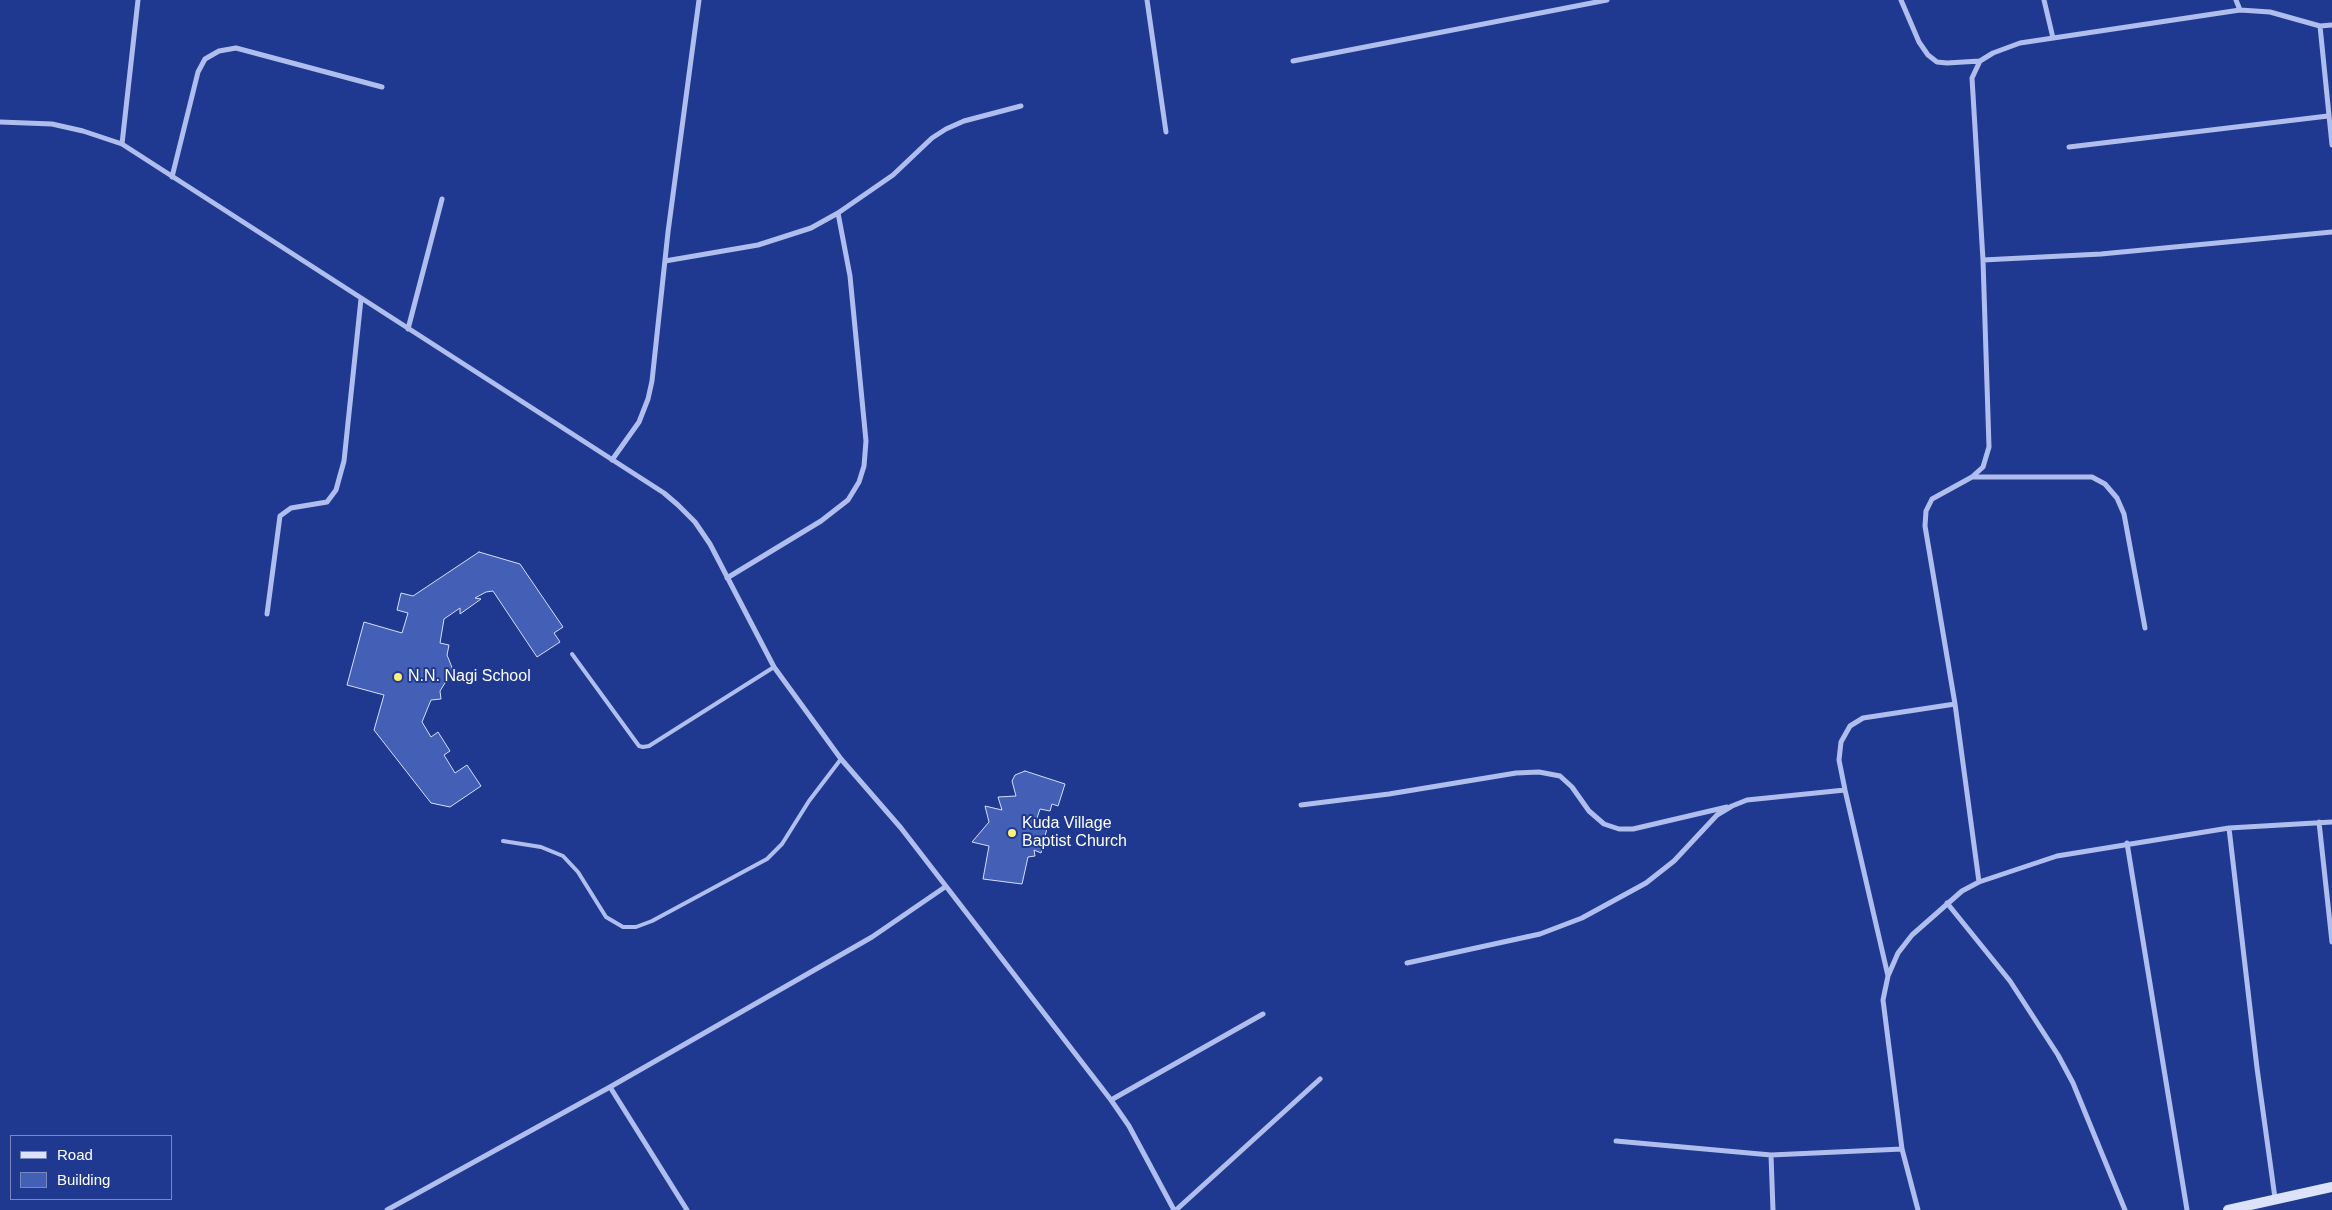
<!DOCTYPE html>
<style>
body{margin:0}
#map{position:relative;width:2332px;height:1210px;overflow:hidden;background:#1f3991;font-family:Helvetica,sans-serif}
canvas{display:block}
.legend{position:absolute;left:10px;top:1135px;width:162px;height:65px;box-sizing:border-box;background:#1f3991;border:1px solid #7988bd;margin:0;padding:6px 9px;list-style:none;font-size:15px;color:#fff}
.legend li{display:flex;align-items:center;gap:10px;height:25px}
.legend b{width:25px;border:1px solid #7988bd}
</style>
<div id="map">
<canvas width="2332" height="1210"></canvas>
<ul class="legend">
<li><b style="height:6px;background:#dce2fa"></b>Road</li>
<li><b style="height:14px;background:#435fb6"></b>Building</li>
</ul>
</div>
<script>
const context = document.querySelector('canvas').getContext('2d');
context.lineJoin = 'round';
function paint(path, color) { context.fillStyle = color; context.fill(path, 'evenodd'); }
const toPath = rows => new Path2D(rows.map(r => 'M' + r).join(''));
function trace(path, color, width, dash) { context.strokeStyle = color; context.lineWidth = width; context.lineCap = dash ? 'butt' : 'round'; context.setLineDash(dash || []); context.stroke(path); }
function label(font, color, halo, rows, align = 'center') {
  context.font = font + ' Helvetica,sans-serif'; context.lineWidth = 4; context.setLineDash([]); context.textBaseline = 'middle'; context.strokeStyle = halo; context.fillStyle = color; for (const [text, x, y, turn = 0] of rows) {
    context.save(); context.translate(x, y); context.rotate((+turn || 0) * Math.PI / 180); context.textAlign = isNaN(turn) ? turn : align; if (halo) context.strokeText(text, 0, 0); context.fillText(text, 0, 0); context.restore();
  }
}
const building = toPath([
 [479,552,520,564,563,627,554,633,560,642,537,657,493,591,486,592,475,598,481,599,460,614,460,608,444,619,440,643,449,645,447,655,453,670,440,691,441,699,431,700,422,722,431,737,438,732,450,751,444,755,455,773,467,765,481,786,450,807,431,803,374,730,384,695,347,685,364,622,402,633,408,613,397,610,401,593,413,596,479,552],
 [1025,771,1065,784,1058,806,1052,804,1050,811,1040,809,1036,821,1048,824,1041,853,1034,850,1035,856,1028,857,1022,884,983,879,989,846,972,842,989,822,985,806,1002,810,998,797,1016,796,1012,781,1015,775,1025,771]
]);
const service = toPath([
 [572,654,639,746,643,747,649,746,774,667],
 [503,841,541,847,563,856,578,872,606,917,623,927,636,927,652,921,767,859,782,844,809,801,841,759]
]);
const minor = toPath([
 [1147,0,1166,132],
 [1901,0,1919,42,1928,55,1937,62,1947,63,1980,61],
 [2044,0,2053,38],
 [2236,0,2240,10],
 [2320,26,2332,145],
 [1293,61,1607,0],
 [0,122,52,124,83,131,122,144,664,493,678,505,695,522,710,544,774,667,841,759,901,828,1111,1100,1129,1126,1174,1210],
 [122,144,138,0],
 [2069,147,2328,116],
 [172,177,198,72,205,59,219,51,236,48,382,87],
 [1983,260,2101,254,2332,232],
 [665,261,758,245,811,228,838,213,893,175,932,138,946,129,964,121,1021,106],
 [408,329,442,199],
 [612,460,639,422,648,399,652,381,668,232,699,0],
 [1972,477,2092,477,2105,484,2117,498,2124,514,2145,628],
 [727,578,821,521,848,500,859,482,864,466,866,441,850,276,838,213],
 [267,614,280,516,291,508,327,502,336,490,339,479,344,461,361,299],
 [1301,805,1389,794,1516,773,1539,772,1560,776,1572,787,1589,811,1604,824,1619,829,1633,829,1727,807],
 [2319,822,2332,942],
 [2229,828,2257,1068,2275,1198],
 [2127,843,2187,1210],
 [1979,882,1955,704,1925,526,1926,511,1932,499,1972,477,1983,467,1989,447,1983,260,1972,78,1980,61,1993,53,2020,43,2240,10,2270,12,2320,26,2332,25],
 [1947,903,2010,981,2058,1055,2073,1083,2125,1210],
 [1407,963,1540,934,1582,918,1646,883,1674,861,1717,815,1732,806,1747,800,1845,790],
 [1888,976,1845,790,1839,760,1841,742,1850,726,1863,718,1955,704],
 [610,1087,687,1210],
 [1111,1100,1263,1014],
 [1616,1141,1771,1155,1902,1149],
 [1771,1155,1773,1210],
 [387,1210,610,1087,872,937,945,887],
 [1176,1210,1320,1079],
 [1918,1210,1902,1149,1883,1000,1888,976,1898,953,1912,935,1962,891,1979,882,2057,856,2229,828,2332,822]
]);
const secondary = toPath([
 [2228,1210,2332,1187]
]);
const markers = [
 [398,677,5,"#fcf06f"],
 [1012,833,5,"#fcf06f"]
];
const poiNames = [
 ["N.N. Nagi School",408,677],
 ["Kuda Village",1022,824],
 ["Baptist Church",1022,842]
];
paint(building, '#435fb6');
trace(building, '#d5defa', 1);
trace(service, '#afbeed', 4);
trace(minor, '#afbeed', 5);
trace(secondary, '#dce2fa', 10);
for (const [x, y, r, color] of markers) { const dot = new Path2D(); dot.arc(x, y, r, 0, 2 * Math.PI); context.fillStyle = color; context.fill(dot); trace(dot, '#1f3991', 2); }
label('16px', '#fff', '#1f3991', poiNames, 'left');
</script>
